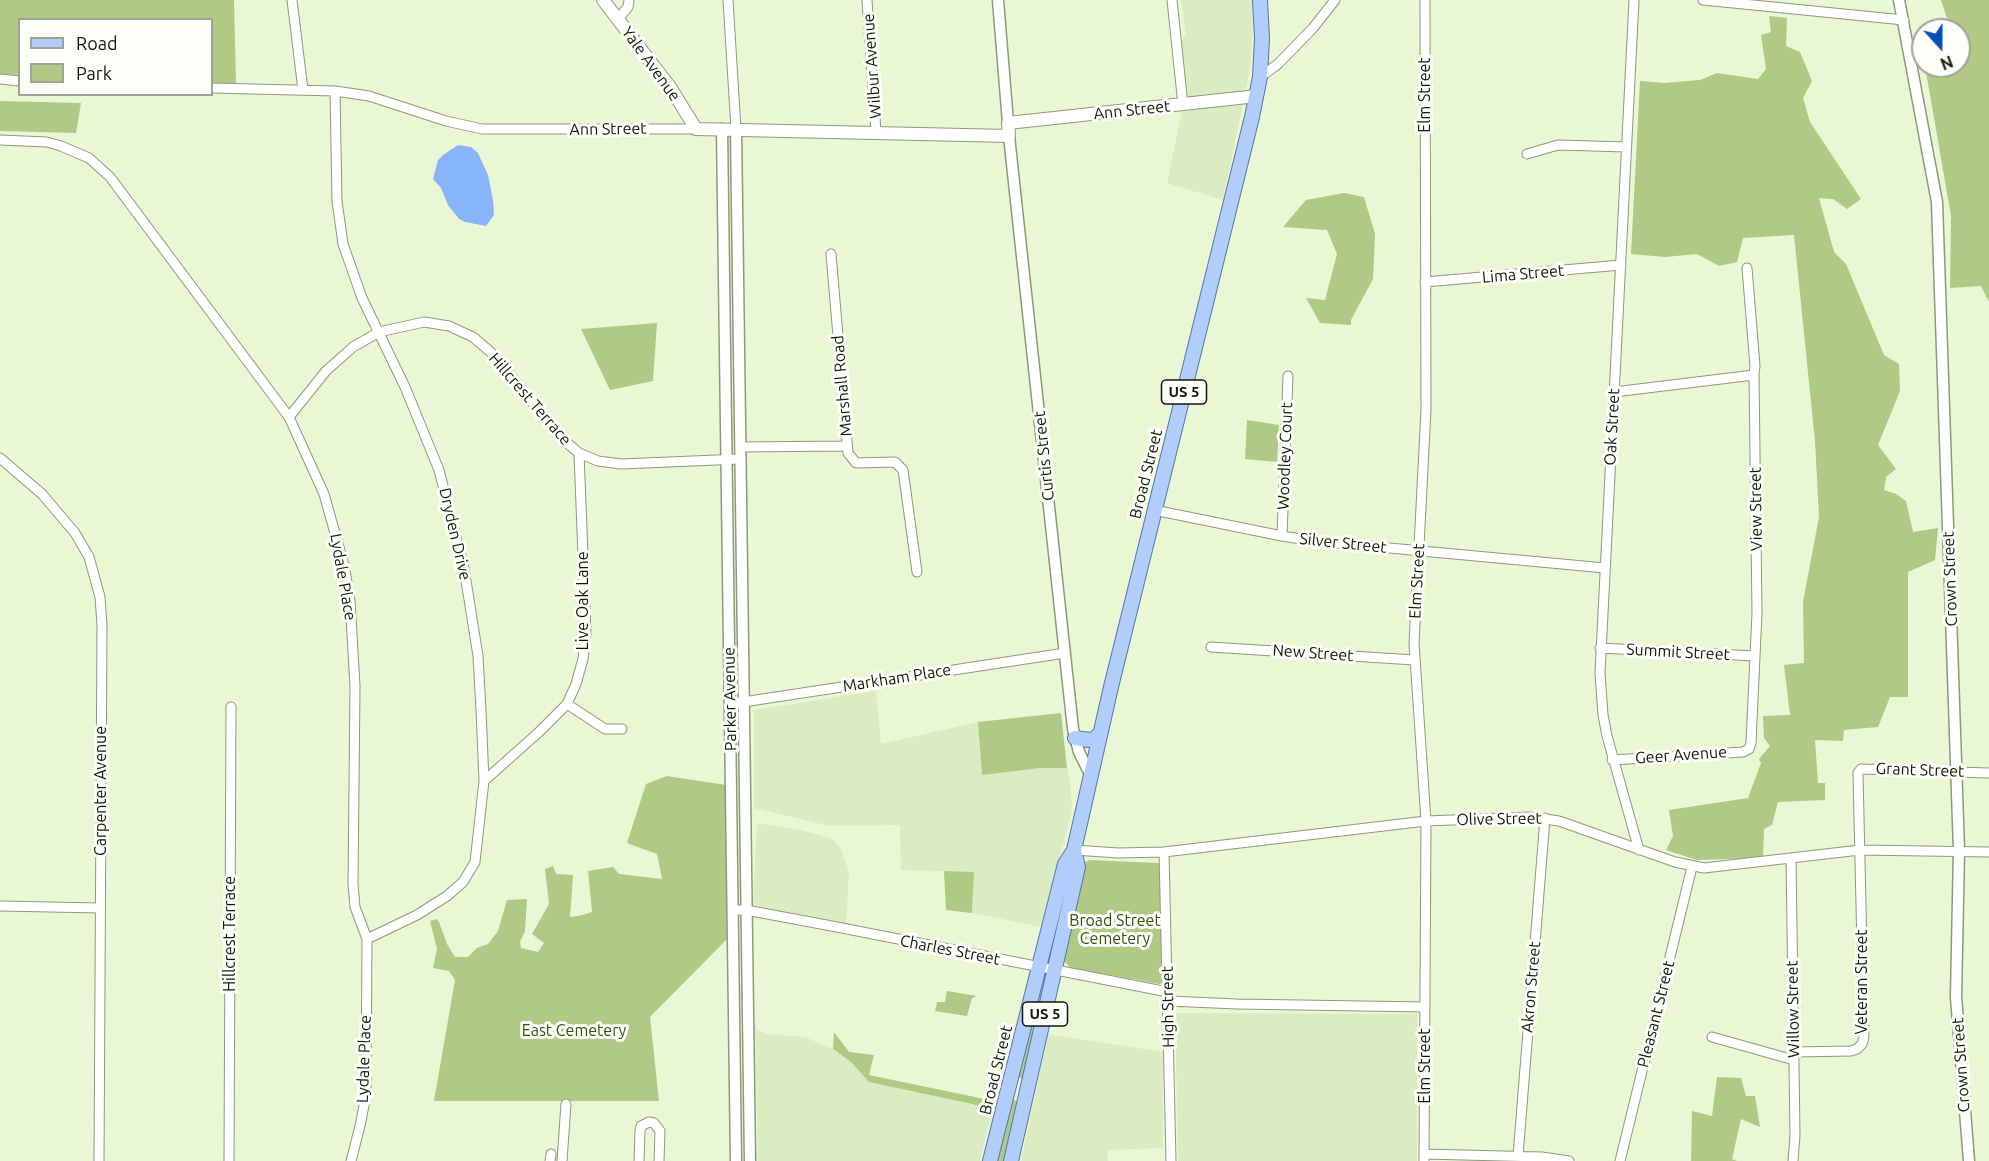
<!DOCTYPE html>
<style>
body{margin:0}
#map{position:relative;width:1989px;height:1161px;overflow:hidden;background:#e9f7d4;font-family:Ubuntu,sans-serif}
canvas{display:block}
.legend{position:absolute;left:18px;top:18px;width:195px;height:78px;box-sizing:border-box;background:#fcfff8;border:2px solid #9fa299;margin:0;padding:8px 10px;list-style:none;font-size:18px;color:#13170b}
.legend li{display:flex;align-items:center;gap:12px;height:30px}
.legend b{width:30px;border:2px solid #9fa299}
.north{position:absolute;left:1911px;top:18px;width:60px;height:60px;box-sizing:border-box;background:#fcfff8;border:2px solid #9fa299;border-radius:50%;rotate:159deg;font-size:16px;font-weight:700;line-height:24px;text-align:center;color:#13170b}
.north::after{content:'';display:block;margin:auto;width:21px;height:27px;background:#054db7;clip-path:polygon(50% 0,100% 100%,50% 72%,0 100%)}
</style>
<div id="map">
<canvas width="1989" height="1161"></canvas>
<ul class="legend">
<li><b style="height:8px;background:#b0cdfb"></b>Road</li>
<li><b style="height:16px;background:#b0c984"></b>Park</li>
</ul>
<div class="north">N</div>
</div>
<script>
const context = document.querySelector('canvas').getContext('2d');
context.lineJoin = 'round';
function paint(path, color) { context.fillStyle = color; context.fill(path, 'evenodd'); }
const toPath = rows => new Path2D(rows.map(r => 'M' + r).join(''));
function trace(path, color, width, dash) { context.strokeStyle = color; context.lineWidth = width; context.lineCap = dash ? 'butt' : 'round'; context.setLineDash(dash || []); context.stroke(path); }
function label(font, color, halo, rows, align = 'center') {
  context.font = font + ' Ubuntu,sans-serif'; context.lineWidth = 6; context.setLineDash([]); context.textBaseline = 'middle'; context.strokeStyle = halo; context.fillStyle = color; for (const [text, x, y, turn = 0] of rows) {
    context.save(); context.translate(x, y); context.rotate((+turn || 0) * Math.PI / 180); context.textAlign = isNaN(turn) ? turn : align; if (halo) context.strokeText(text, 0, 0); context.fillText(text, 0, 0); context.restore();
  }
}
const built = toPath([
 [1181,0,1253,0,1251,65,1223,200,1167,183,1185,96,1181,41,1186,34],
 [876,691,881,744,978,722,982,774,1040,768,1067,768,1071,789,1072,811,1041,927,972,913,974,872,901,870,900,825,830,826,754,808,754,710],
 [757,823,801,830,833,839,841,849,849,872,846,924,753,905],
 [1175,1013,1417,1014,1417,1161,1178,1161],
 [755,1022,757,1029,765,1034,805,1037,833,1049,851,1062,869,1082,972,1104,980,1107,993,1106,994,1101,980,1161,758,1161],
 [1048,1034,1163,1052,1163,1148,1107,1150,1108,1161,1021,1161]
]);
const green = toPath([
 [0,0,234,0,236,85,212,85,212,20,20,20,19,75,0,74],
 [1941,0,1989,0,1989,302,1981,286,1950,288,1951,216,1925,66,1959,66,1959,30,1951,30],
 [1769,16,1787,18,1786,46,1800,52,1812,81,1803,98,1810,122,1861,199,1847,209,1833,199,1819,198,1834,252,1846,264,1884,355,1899,364,1900,391,1878,445,1896,469,1886,477,1884,490,1896,494,1906,501,1913,532,1938,528,1935,560,1908,572,1908,697,1890,697,1878,727,1844,730,1843,741,1815,740,1818,783,1825,783,1825,800,1778,802,1772,825,1764,829,1763,858,1697,860,1666,850,1673,836,1669,810,1748,798,1761,763,1759,759,1770,746,1764,738,1763,716,1790,715,1784,665,1804,663,1803,602,1819,517,1815,441,1794,235,1743,238,1737,262,1719,266,1697,254,1665,257,1631,254,1640,81,1665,83,1700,80,1717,73,1758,79,1766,69,1761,35,1771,32],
 [0,101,81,103,76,133,0,131],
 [1344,193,1364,197,1375,234,1373,279,1351,320,1351,325,1320,323,1306,298,1325,300,1337,254,1327,230,1283,227,1306,200],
 [657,323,653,381,610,390,581,329],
 [1247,420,1279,425,1277,462,1245,459],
 [1061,713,1067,768,1040,768,982,775,978,722],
 [667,776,726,785,729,937,650,1017,659,1101,434,1101,455,980,449,971,433,968,437,949,430,921,436,919,439,922,447,944,455,957,468,957,477,948,488,944,498,931,507,900,527,899,525,931,520,942,521,948,538,952,544,943,532,934,549,904,545,869,553,866,556,874,573,875,570,917,579,916,592,912,588,871,613,867,619,874,662,879,657,854,627,843,646,784],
 [1089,860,1160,863,1162,981,1160,984,1071,968,1062,959,1084,863],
 [944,871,974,872,972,913,946,910],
 [1043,985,1046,987,1025,1078,1022,1079,1018,1076,1040,986],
 [947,991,977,996,972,998,967,1016,935,1011,937,1002,945,1002],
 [834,1032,849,1052,874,1055,869,1075,994,1101,993,1106,986,1109,972,1104,869,1082,851,1062,833,1049],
 [1717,1077,1741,1078,1746,1096,1755,1096,1760,1127,1741,1119,1732,1159,1737,1161,1691,1161,1692,1111,1712,1116],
 [1013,1100,1019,1101,1006,1161,996,1161]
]);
const water = toPath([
 [458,145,471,147,478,153,488,175,493,200,494,215,486,226,465,222,459,219,448,205,441,188,433,179,438,160,443,155]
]);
const minor = toPath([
 [292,0,303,90],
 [728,0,736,129],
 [867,0,876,132],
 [1172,0,1183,105],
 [1634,0,1600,673,1603,715,1607,736,1639,850],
 [1703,0,1904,20],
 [618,19,628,7,629,0],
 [1260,77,1278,64,1313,28,1335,0],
 [0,79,20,81],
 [212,88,335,91,369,96,446,121,482,129,696,129],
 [335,91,337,201,343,244,362,298,405,387,439,470,464,568,478,656,481,710,484,781,475,862,463,882,447,896,417,915,367,939],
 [0,140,47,142,61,146,89,158,110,177,289,417,324,494,344,565,350,600,355,686,353,884,355,907,367,939,366,1095,360,1126,351,1161],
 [1527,154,1558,145,1626,147],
 [831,254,848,453,856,463,895,462,903,470,917,572],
 [1425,282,1621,265],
 [1614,392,1754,375],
 [289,417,326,371,353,347,379,332,424,322,449,326,473,337,494,355,560,437,579,453,598,461,621,464,740,459],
 [740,447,847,446],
 [0,458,42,494,75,533,89,557,100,597,102,625,99,1161],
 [1154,510,1282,536,1314,541,1605,568],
 [1282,536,1288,376],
 [1211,647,1414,660],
 [1600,648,1755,656],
 [567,704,605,729,622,729],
 [730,704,1065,653],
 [1612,760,1743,752,1749,749,1751,743,1757,613,1754,375,1755,366,1747,268],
 [484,781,539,732,567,704,576,684,583,659,586,633,579,453],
 [1074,850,1118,853,1164,852,1426,821,1530,817,1559,821,1675,862,1704,868,1860,850,1989,852],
 [1164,852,1171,1161],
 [1791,858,1795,1135,1793,1161],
 [0,906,100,908],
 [733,910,746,910,837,927,1168,992],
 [1168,1001,1237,1004,1425,1007],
 [1712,1037,1794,1060],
 [1794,1052,1851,1051,1857,1049,1862,1044,1864,1037,1858,773,1861,769,1989,773],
 [1424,1154,1542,1157,1569,1161],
 [1518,1156,1545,818],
 [229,1161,231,707],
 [550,1161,551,1154],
 [562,1161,566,1104],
 [639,1161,640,1131,641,1126,649,1122,654,1123,660,1131,659,1161],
 [1424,1161,1426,821,1414,643,1426,410,1425,0],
 [1620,1161,1692,867]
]);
const tertiary = toPath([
 [998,0,1008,123],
 [1899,0,1937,202,1959,851,1956,997,1969,1161],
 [722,129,736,1161],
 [736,129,750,1161],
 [1009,136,1073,729,1079,752,1090,774]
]);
const secondary = toPath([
 [603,0,670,87,696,129,1009,136,1008,123,1257,96]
]);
const primary = toPath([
 [1075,738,1089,740,1094,739,1100,734],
 [990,1161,1065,864,1074,850,1111,687,1252,117,1260,77,1262,38,1260,0],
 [1011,1161,1078,867,1074,850]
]);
const shields = [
 [1184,392,45],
 [1045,1014,45]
];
const shieldNames = [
 ["US 5",1184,392],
 ["US 5",1045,1014]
];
const streetNames = [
 ["Yale Avenue",651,64,54],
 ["Wilbur Avenue",872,66,-94],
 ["Elm Street",1425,95,-90],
 ["Ann Street",1132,110,-6],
 ["Ann Street",608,129,-1],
 ["Lima Street",1523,274,-5],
 ["Marshall Road",842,386,-95],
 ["Hillcrest Terrace",530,399,49],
 ["Oak Street",1612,427,-87],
 ["Curtis Street",1044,456,-96],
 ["Woodley Court",1285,456,-88],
 ["Broad Street",1146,474,-76],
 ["View Street",1756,509,-91],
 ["Dryden Drive",455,534,77],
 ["Silver Street",1343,543,6],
 ["Lydale Place",343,577,80],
 ["Crown Street",1950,579,-92],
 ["Elm Street",1417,581,-87],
 ["Live Oak Lane",583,601,-90],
 ["Summit Street",1678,652,3],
 ["New Street",1313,653,4],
 ["Markham Place",897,678,-9],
 ["Parker Avenue",730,699,-91],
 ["Geer Avenue",1681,755,-4],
 ["Grant Street",1920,770,2],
 ["Carpenter Avenue",101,791,-90],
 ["Olive Street",1499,819,-1],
 ["Hillcrest Terrace",230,934,-90],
 ["Charles Street",950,950,11],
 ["Veteran Street",1862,982,-90],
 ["Akron Street",1531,987,-85],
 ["High Street",1168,1007,-91],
 ["Willow Street",1793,1009,-91],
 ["Pleasant Street",1656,1014,-76],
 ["Lydale Place",364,1059,-88],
 ["Crown Street",1961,1065,-94],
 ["Elm Street",1425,1066,-90],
 ["Broad Street",996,1070,-76]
];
const parkNames = [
 ["Broad Street",1115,921],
 ["Cemetery",1115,939],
 ["East Cemetery",574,1031]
];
paint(built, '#dbecc2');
paint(green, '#b0c984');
paint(water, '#88b4fc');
trace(minor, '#8d9a7a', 11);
trace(tertiary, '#8d9a7a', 13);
trace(secondary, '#8d9a7a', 14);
trace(primary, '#5777a6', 16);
trace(minor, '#fff', 9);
trace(tertiary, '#fff', 10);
trace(secondary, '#fff', 12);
trace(primary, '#b0cdfb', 14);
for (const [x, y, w] of shields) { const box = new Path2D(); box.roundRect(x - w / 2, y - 12, w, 24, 4.5); context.fillStyle = '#fcfff8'; context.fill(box); trace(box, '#13170b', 1.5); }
label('bold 15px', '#13170b', null, shieldNames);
label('16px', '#13170b', '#fcfff8', streetNames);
label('16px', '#3b4e11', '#fcfff8', parkNames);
</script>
